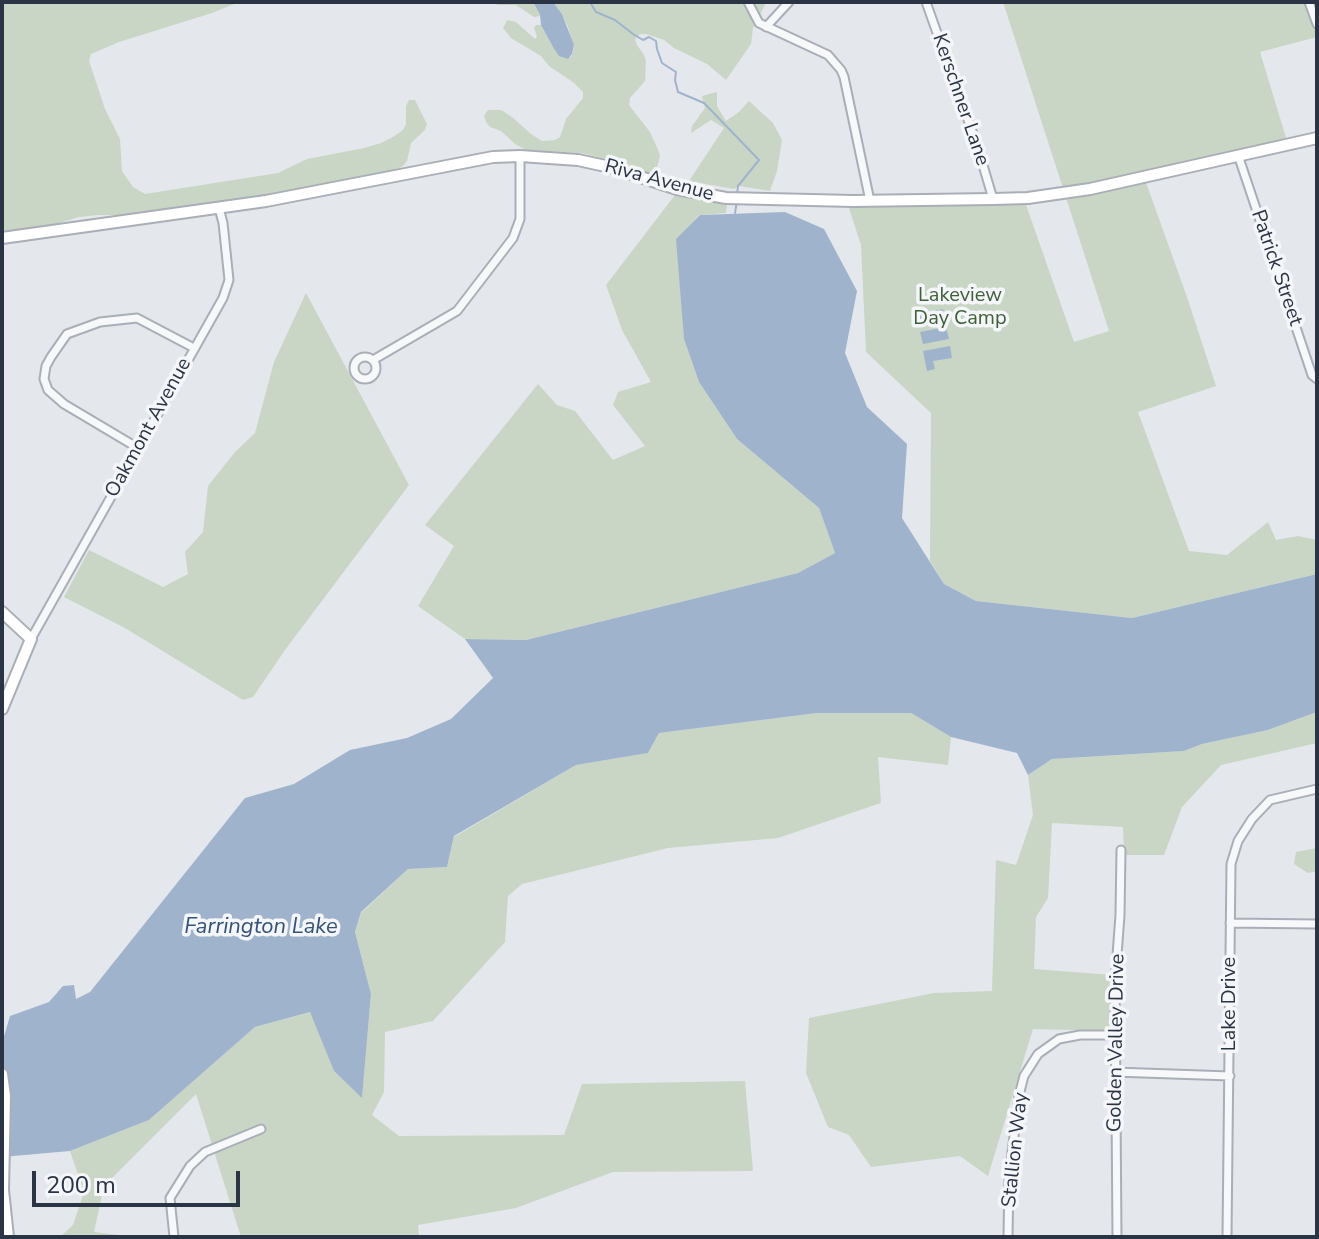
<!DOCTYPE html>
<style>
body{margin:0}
#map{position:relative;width:1319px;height:1239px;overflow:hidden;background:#e4e7ec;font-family:"Nunito Sans",sans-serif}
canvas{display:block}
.frame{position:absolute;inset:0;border:4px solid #2b3445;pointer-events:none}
.scale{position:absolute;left:32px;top:1171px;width:208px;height:36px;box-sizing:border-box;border:4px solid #2b3445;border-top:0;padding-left:10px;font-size:24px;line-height:28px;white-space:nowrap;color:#2b3445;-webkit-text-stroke:6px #f4f6f9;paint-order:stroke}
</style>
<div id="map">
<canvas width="1319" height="1239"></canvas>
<div class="frame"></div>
<div class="scale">200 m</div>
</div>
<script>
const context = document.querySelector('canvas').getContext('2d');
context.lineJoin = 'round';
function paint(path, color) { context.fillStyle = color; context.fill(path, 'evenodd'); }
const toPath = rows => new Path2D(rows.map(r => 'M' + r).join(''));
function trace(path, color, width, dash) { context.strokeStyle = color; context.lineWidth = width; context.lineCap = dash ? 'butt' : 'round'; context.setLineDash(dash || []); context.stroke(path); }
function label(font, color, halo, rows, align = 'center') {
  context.font = font + ' "Nunito Sans",sans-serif'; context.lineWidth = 7; context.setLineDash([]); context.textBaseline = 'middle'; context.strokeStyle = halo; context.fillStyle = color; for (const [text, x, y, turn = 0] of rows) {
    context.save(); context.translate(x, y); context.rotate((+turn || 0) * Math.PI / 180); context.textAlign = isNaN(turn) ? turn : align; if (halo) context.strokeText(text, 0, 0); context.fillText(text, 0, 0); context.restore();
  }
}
const green = toPath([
 [2,2,239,2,212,13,119,42,91,54,89,61,105,109,120,139,122,171,133,187,145,194,278,173,307,159,364,148,381,143,393,137,403,130,406,124,406,106,409,100,415,100,427,124,425,130,411,143,407,161,403,166,386,174,360,178,336,185,181,210,123,215,98,215,79,217,46,227,2,232],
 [495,2,533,2,540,16,534,17,516,5,497,5],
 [553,2,764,2,765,5,753,28,751,44,726,80,707,64,674,48,664,40,646,34,640,34,635,39,637,45,644,55,646,61,645,81,630,98,629,105,650,132,658,150,660,156,656,171,653,175,618,162,582,153,526,150,515,144,501,131,490,127,486,122,484,116,488,110,501,110,512,117,531,134,542,141,555,140,560,137,566,119,583,98,583,92,574,83,549,66,541,56,511,38,503,28,507,20,516,22,535,39,537,37,534,28,536,25,541,25,553,47,571,57,574,48,568,27,562,14],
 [1003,2,1313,2,1317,12,1317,37,1260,52,1287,141,1143,174,1187,297,1216,386,1138,412,1189,551,1227,555,1268,522,1276,540,1298,536,1317,540,1317,574,1132,618,976,601,944,584,930,561,931,413,866,352,861,245,848,205,1024,199,1074,342,1109,331],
 [717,92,717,106,726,121,739,112,749,101,773,123,782,140,777,171,770,191,739,186,734,189,689,181,724,128,711,120,691,133,692,126,705,108,702,96],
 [675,195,727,205,726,213,699,215,677,239,684,339,699,382,737,439,819,508,835,553,798,573,526,640,465,639,418,606,454,546,425,525,538,384,557,405,575,411,613,460,645,446,613,405,618,392,651,382,622,330,606,285],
 [306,293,409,485,285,650,253,697,243,700,125,628,64,597,89,550,163,587,188,574,185,552,203,532,208,486,235,452,255,433,274,362],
 [817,713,911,713,951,737,948,765,878,757,881,803,778,838,668,848,522,884,508,896,505,942,433,1021,385,1032,384,1092,372,1115,399,1136,564,1135,582,1084,745,1081,753,1171,613,1172,516,1208,418,1225,419,1237,241,1237,196,1094,104,1186,94,1232,135,1237,60,1237,73,1225,84,1192,70,1151,149,1120,255,1027,311,1012,334,1071,362,1097,371,994,355,932,361,913,408,869,447,867,454,837,576,765,648,753,659,733],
 [1314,713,1317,715,1317,743,1221,765,1182,807,1164,855,1124,855,1123,827,1052,823,1048,898,1036,917,1034,969,1112,975,1111,1031,1033,1029,988,1176,960,1156,871,1167,849,1135,828,1127,806,1073,809,1018,934,993,992,991,996,860,1016,865,1033,815,1028,775,1052,759,1184,751,1202,744,1268,730],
 [1317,848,1317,871,1308,873,1294,864,1296,852]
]);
const water = toPath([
 [533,2,553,2,562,14,574,45,572,54,568,59,559,56,553,47,541,25,540,15],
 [785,212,824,229,857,291,845,353,867,407,907,444,902,518,944,584,976,601,1132,618,1317,574,1317,715,1314,713,1268,730,1202,744,1184,751,1052,759,1028,775,1017,753,951,737,911,713,817,713,659,733,648,753,576,765,454,836,447,867,408,869,361,912,355,932,371,994,362,1098,334,1071,310,1012,255,1027,149,1120,70,1151,2,1157,2,1043,10,1016,49,1002,63,986,74,985,76,999,90,992,245,798,294,784,350,750,407,738,451,719,493,678,465,639,526,640,798,573,835,553,819,508,737,439,699,382,684,339,676,239,700,215],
 [943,309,945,321,919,325,917,314],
 [946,327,949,339,923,344,920,332],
 [950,346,952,358,933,361,935,369,927,371,923,351]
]);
const stream = toPath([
 [590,2,596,12,615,20,633,34,643,40,649,37,656,41,657,49,662,63,676,72,675,80,678,92,704,103,759,160,738,186,737,194],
 [735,213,737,201]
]);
const street = toPath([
 [748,2,759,23,828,55,841,70,844,77,870,201],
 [926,2,977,145,993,199],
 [1309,2,1317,24],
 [766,27,789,2],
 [1238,155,1310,369,1312,375,1317,379],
 '354 368a11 11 0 1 1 22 0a11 11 0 1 1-22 0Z',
 [373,360,457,311,513,238,520,219,520,156],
 [138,448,64,404,48,390,44,379,46,366,51,357,67,334,100,322,137,318,194,348],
 [31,639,223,298,229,280,223,223,219,208],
 [1230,923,1317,924],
 [1114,1072,1230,1076],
 [174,1237,170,1198,190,1166,205,1152,261,1129],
 [1008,1237,1009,1177,1019,1095,1024,1076,1038,1054,1059,1039,1080,1035,1115,1035],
 [1117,1237,1115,982,1120,915,1121,850],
 [1227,1237,1231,864,1238,841,1252,819,1270,800,1317,789]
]);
const secondary = toPath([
 [2,238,266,201,493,157,520,156,578,160,610,167,677,189,726,198,853,201,993,199,1028,198,1090,189,1317,138],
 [2,612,31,639,2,709],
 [2,1074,5,1096,3,1190,8,1237]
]);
const streetNames = [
 ["Kerschner Lane",960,100,71],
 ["Riva Avenue",659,181,15],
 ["Patrick Street",1276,268,71],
 ["Oakmont Avenue",149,428,-61],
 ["Lake Drive",1230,1004,-90],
 ["Golden Valley Drive",1117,1043,-89],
 ["Stallion Way",1016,1150,-84]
];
const parkNames = [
 ["Lakeview",960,296],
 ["Day Camp",960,319]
];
const waterNames = [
 ["Farrington Lake",261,928]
];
paint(green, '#c9d6c5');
paint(water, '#9fb4cc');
trace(stream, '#9fb4cc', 2);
trace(street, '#a9aeb7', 11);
trace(secondary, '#a9aeb7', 14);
trace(street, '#f7f8fa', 7);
trace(secondary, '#fff', 10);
label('20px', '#2b3445', '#f4f6f9', streetNames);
label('20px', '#3f6138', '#f4f6f9', parkNames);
label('italic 22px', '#34527a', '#f4f6f9', waterNames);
</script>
